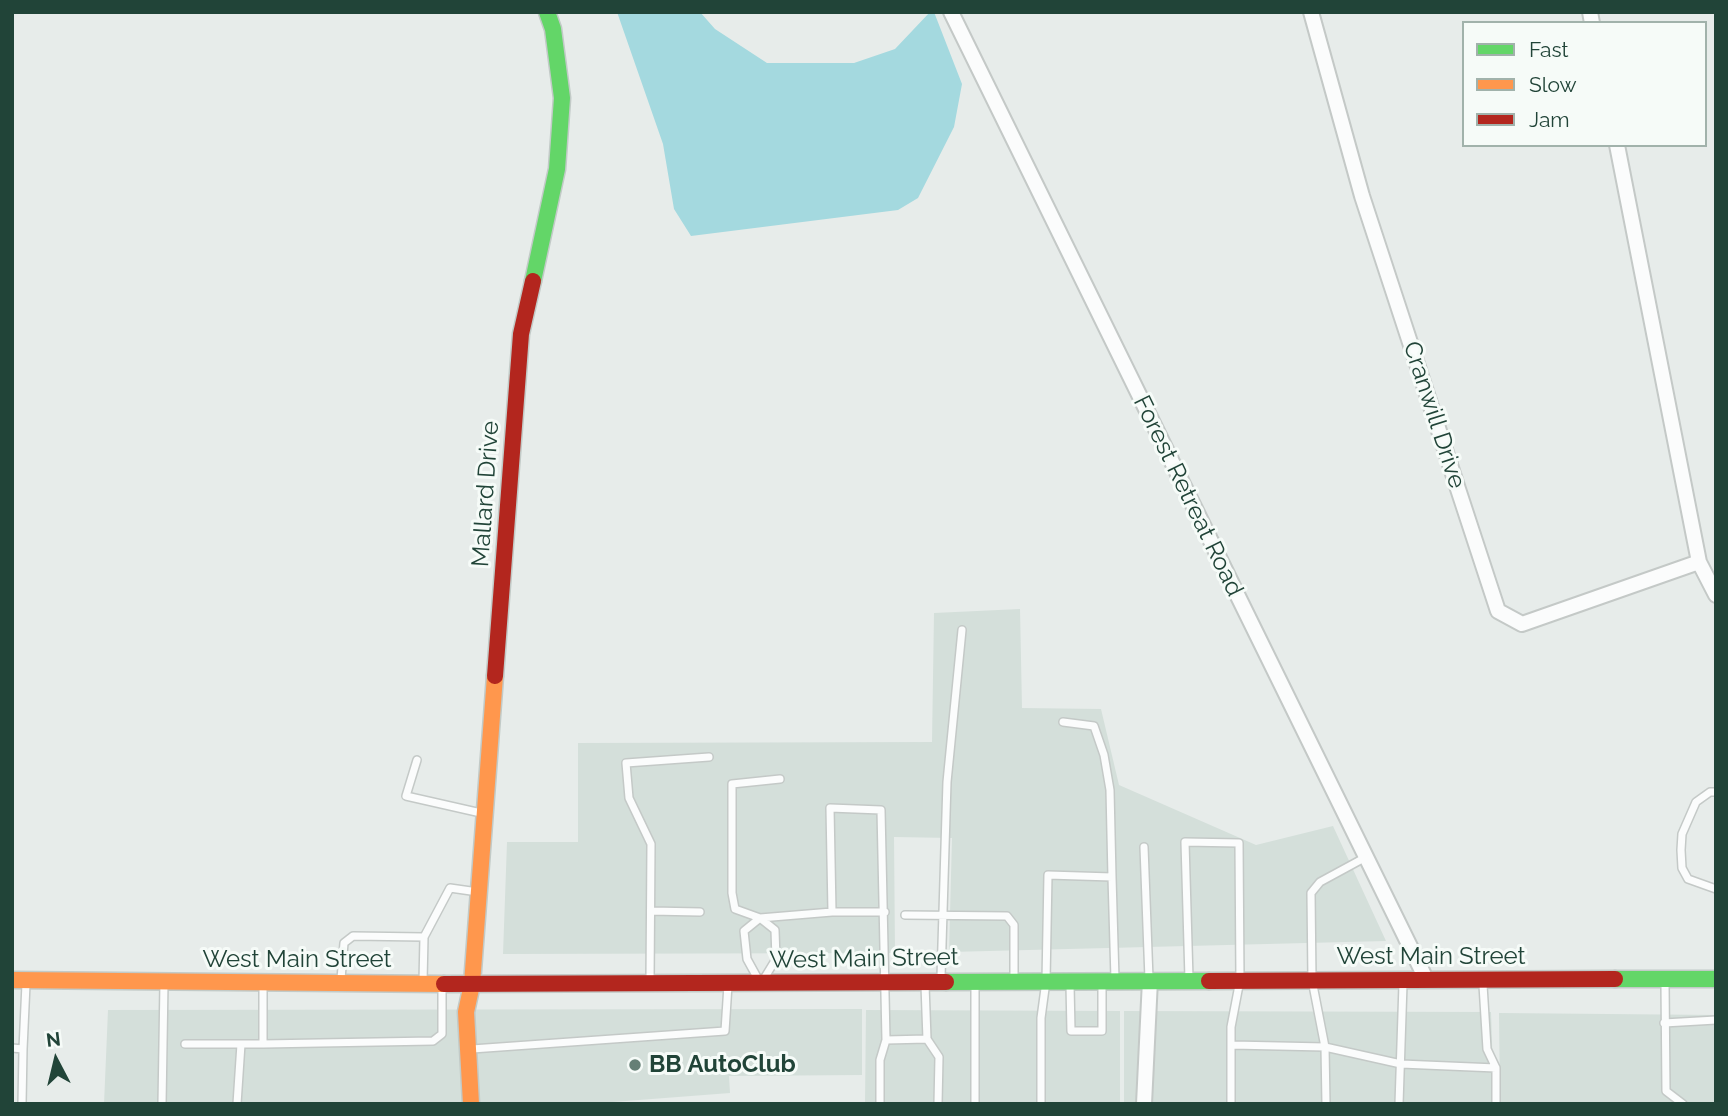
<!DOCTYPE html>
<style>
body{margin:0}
#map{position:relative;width:1728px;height:1116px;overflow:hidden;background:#e7ecea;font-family:Raleway,sans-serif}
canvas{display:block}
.frame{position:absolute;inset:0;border:14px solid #214438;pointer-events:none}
.legend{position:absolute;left:1462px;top:21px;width:245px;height:126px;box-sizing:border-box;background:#f6fbf8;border:2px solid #a1b2ab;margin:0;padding:9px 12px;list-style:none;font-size:21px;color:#214438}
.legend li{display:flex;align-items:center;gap:14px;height:35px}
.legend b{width:35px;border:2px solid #a1b2ab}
.north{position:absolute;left:21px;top:1025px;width:70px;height:70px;-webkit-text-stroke:5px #f6fbf8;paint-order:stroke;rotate:353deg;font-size:19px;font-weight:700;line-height:28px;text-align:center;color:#214438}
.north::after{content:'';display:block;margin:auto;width:24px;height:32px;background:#214438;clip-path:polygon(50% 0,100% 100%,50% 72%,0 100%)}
</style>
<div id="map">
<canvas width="1728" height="1116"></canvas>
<div class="frame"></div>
<ul class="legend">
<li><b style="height:9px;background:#63d668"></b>Fast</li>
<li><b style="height:9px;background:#ff974d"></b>Slow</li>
<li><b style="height:9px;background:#b3261e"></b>Jam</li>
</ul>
<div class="north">N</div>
</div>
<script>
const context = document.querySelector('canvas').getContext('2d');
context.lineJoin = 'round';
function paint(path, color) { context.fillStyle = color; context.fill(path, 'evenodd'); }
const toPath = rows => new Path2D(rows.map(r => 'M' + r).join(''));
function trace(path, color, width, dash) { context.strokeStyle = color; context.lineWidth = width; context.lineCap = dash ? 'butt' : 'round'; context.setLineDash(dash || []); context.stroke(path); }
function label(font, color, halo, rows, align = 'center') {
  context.font = font + ' Raleway,sans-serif'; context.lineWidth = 6; context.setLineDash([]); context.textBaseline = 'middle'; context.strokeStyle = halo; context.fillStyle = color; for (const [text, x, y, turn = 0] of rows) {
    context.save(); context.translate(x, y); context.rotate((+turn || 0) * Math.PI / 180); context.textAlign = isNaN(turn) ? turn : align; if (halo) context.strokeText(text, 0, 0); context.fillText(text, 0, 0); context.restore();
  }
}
const built = toPath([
 [1020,609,1022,708,1101,709,1119,785,1256,845,1333,826,1386,941,949,952,952,838,894,837,895,953,503,954,507,842,578,842,578,743,932,742,934,613],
 [862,1009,862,1075,729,1076,730,1093,587,1104,104,1104,108,1010],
 [866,1010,1120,1011,1120,1104,865,1104],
 [1124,1011,1491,1012,1494,1104,1124,1104],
 [1499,1013,1716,1015,1716,1104,1500,1104]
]);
const water = toPath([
 [617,12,700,12,715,29,767,63,854,63,895,49,930,12,934,12,962,84,954,127,918,198,898,210,691,236,674,209,663,144]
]);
const lane = toPath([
 [1063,722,1094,726,1104,755,1110,790,1112,877],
 [417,760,406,796,481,813],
 [1716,792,1710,792,1696,802,1682,834,1681,850,1682,868,1688,879,1716,889],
 [1144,847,1149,979],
 [1366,857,1320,882,1311,893,1312,980,1325,1047,1401,1064,1496,1068],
 [651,911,700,912],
 [832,912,885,912],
 [905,915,1007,916,1014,925,1014,980],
 [424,937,450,888,478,892],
 [765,977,776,959,775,930,760,918,735,909,732,893,732,784,780,779],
 [941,977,947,782,962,630],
 [341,979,344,943,353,936,424,937,423,982],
 [758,979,747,959,744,931,760,918,832,912,830,808,881,810,886,1040,880,1060,880,1104],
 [1189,979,1185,842,1239,843,1240,980,1231,1027,1231,1104],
 [650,982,651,844,629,798,626,763,709,757],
 [1665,983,1666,1091,1683,1104],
 [925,985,927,1039,939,1057,938,1104],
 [975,985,975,1104],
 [1070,985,1071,1031,1102,1031,1102,984],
 [1483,985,1487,1049,1496,1068,1496,1104],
 [1664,1023,1716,1020],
 [886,1040,927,1039],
 [185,1044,263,1044,263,987],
 [263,1044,433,1041,442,1034,442,989],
 [1232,1045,1325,1047,1326,1104],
 [12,1048,23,1049,26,984],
 [472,1049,725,1031,728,985],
 [22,1104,23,1049],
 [162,1104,164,983],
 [237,1104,241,1044],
 [1041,1104,1041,1018,1046,981,1048,875,1112,877,1115,979],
 [1399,1104,1403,984]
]);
const street = toPath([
 [951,12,1426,979],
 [1311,12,1362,196,1498,611,1522,624,1699,562],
 [1590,12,1592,23],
 [1617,145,1699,562,1716,595],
 [1144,1104,1150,980]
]);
const fast = toPath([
 [533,281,557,169,562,98,553,29,547,12],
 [1615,979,1716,979],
 [946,982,1209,981]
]);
const slow = toPath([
 [12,980,444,984],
 [471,1104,466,1012,472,984,495,676]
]);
const jam = toPath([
 [495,676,521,334,533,281],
 [1209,981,1615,979],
 [444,984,946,982]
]);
const markers = [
 [635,1065,7,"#667f76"]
];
const streetNames = [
 ["Cranwill Drive",1434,415,72],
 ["Mallard Drive",486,494,-86],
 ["Forest Retreat Road",1188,496,64],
 ["West Main Street",1431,957],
 ["West Main Street",864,959,-1],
 ["West Main Street",297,960]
];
const poiNames = [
 ["BB AutoClub",649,1065]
];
paint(built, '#d4dfda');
paint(water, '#a4d9df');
trace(lane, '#c4c9c7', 10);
trace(street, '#c4c9c7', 18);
trace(fast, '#c2cac7', 19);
trace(slow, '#c2cac7', 19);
trace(jam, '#c2cac7', 19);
trace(lane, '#fbfcfc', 7);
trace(street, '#fbfcfc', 14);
trace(fast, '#63d668', 16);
trace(slow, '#ff974d', 16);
trace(jam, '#b3261e', 16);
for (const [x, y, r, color] of markers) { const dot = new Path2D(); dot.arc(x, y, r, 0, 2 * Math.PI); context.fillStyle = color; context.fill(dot); trace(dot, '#f6fbf8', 2.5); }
label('24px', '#214438', '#f6fbf8', streetNames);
label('bold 24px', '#214438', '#f6fbf8', poiNames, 'left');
</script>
